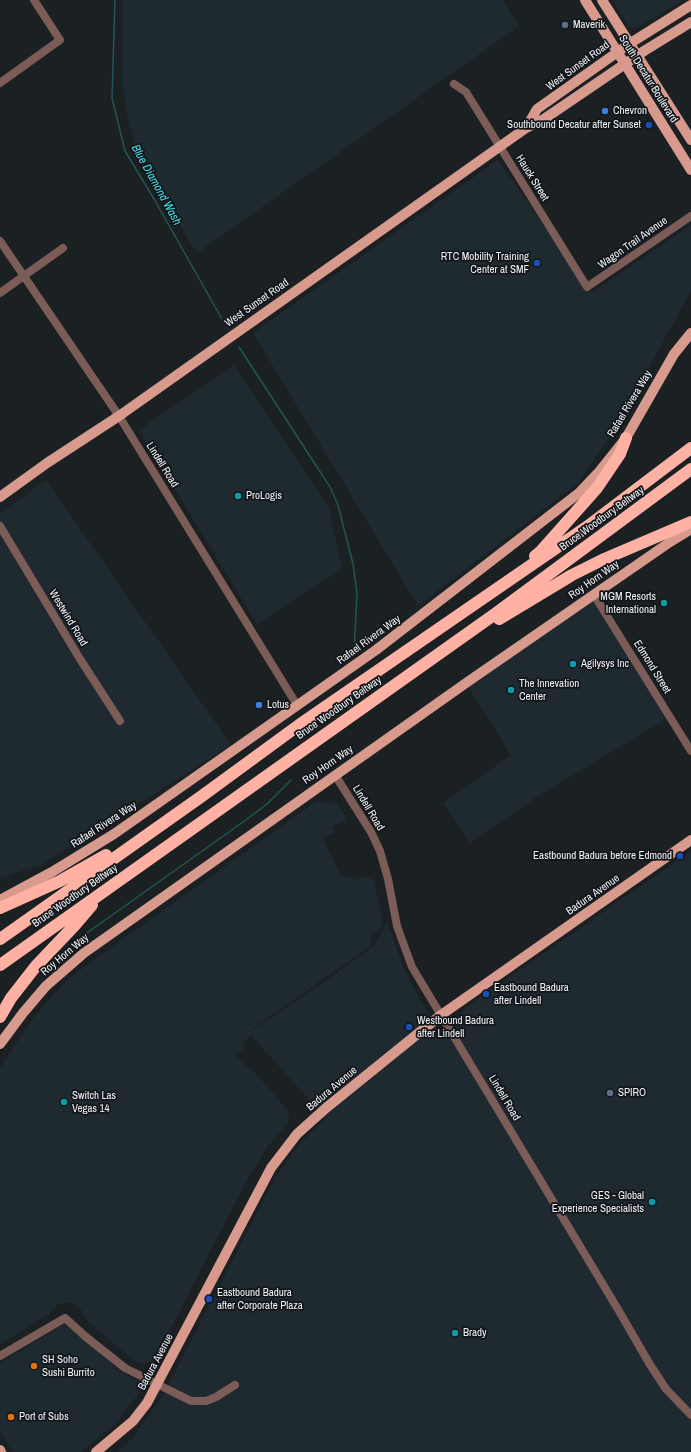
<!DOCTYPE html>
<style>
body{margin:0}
canvas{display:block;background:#1b2023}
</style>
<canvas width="691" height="1452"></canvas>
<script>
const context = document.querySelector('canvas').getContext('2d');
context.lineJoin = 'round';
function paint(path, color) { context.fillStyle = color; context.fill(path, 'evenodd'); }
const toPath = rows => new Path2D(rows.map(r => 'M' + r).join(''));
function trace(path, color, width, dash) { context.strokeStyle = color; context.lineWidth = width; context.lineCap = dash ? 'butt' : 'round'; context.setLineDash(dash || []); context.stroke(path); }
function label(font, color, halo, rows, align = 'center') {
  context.font = font + ' "Archivo Narrow",sans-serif'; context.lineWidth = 3.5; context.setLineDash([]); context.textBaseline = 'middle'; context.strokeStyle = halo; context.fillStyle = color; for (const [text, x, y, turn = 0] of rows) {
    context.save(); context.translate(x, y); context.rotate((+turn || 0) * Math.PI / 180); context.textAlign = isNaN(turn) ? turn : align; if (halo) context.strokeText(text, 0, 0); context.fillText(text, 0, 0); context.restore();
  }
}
const built = toPath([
 [123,0,502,0,519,26,197,253,139,159,128,120,122,80],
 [613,0,683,0,640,26,632,28,627,24],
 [498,160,591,293,691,225,691,291,615,429,578,483,418,606,253,333],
 [234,365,329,508,342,569,257,624,139,430],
 [46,480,231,745,43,864,0,878,0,514],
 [594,595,666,719,538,796,470,843,443,803,511,755,466,683],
 [317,801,337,804,347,820,332,827,334,832,322,838,341,875,356,880,364,876,374,880,383,924,379,931,371,933,372,945,249,1031,249,1032,320,985,374,946,387,922,404,969,439,1036,464,1009,691,851,691,1452,116,1452,131,1440,162,1397,276,1176,301,1142,325,1119,314,1105,251,1035,243,1042,246,1046,236,1055,247,1067,251,1068,289,1112,288,1123,268,1146,250,1174,154,1361,143,1364,132,1359,85,1319,84,1315,80,1308,72,1303,67,1302,58,1304,49,1314,0,1344,0,1068,33,1018,51,997,69,979,92,961],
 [64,1324,73,1330,119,1370,145,1385,116,1423,81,1452,13,1452,0,1431,0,1363]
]);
const stream = toPath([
 [115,0,112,98,125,151,154,199,222,319],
 [239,347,330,487,338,505,353,564,357,593,354,652],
 [77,940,250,817,267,804,291,780]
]);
const minor = toPath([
 [0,83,60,40,34,0],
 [454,84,466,92,587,287,691,216],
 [0,241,119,416,297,705],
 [0,293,63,248],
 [0,526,80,659,120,721],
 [594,595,691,751],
 [335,775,371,832,380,851,388,879,397,926,412,967,619,1311,649,1363,666,1389,691,1415],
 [0,1356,65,1318,86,1337,125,1368,191,1401,206,1401,216,1397,235,1385]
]);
const major = toPath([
 [585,0,691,170],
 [602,0,691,140],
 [526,128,537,109,629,44,691,5],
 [0,497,47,463,119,416,526,128,544,119,644,51,691,22],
 [0,900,52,872,114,834,164,799,376,650,579,493,598,473,626,438,674,354,691,333],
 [0,1044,23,1013,46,986,84,953,466,683,670,542,691,529],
 [0,1450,1,1452],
 [96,1452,133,1421,147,1403,271,1168,297,1134,326,1108,441,1015,691,840]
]);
const highway = toPath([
 [535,556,541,551,597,488,620,454,626,438],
 [499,619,572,575,602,560,691,522],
 [0,908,60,881,106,855],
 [0,939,202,796,299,725,588,526,691,448],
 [0,965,495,614,691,469],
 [0,1017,11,998,36,966,74,926,92,905]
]);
const markers = [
 [565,25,4,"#5c6f8a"],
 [605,111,4,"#3f7fe0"],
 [649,125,4,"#1a4fb4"],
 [537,263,4,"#1a4fb4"],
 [238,496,4,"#0f9aa8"],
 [664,603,4,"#0f9aa8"],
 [573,664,4,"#0f9aa8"],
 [511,690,4,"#0f9aa8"],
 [259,705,4,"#3f7fe0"],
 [680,856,4,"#1a4fb4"],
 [486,994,4,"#1a4fb4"],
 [409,1027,4,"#1a4fb4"],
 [610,1093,4,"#5c6f8a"],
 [64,1102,4,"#0f9aa8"],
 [652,1202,4,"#0f9aa8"],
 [209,1299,4,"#1a4fb4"],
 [455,1333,4,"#0f9aa8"],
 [34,1366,4,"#e8710a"],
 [11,1417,4,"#e8710a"]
];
const poiNames = [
 ["Maverik",573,25],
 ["Chevron",613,111],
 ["Southbound Decatur after Sunset",641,125,"right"],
 ["RTC Mobility Training",529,257,"right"],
 ["Center at SMF",529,270,"right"],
 ["ProLogis",246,496],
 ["MGM Resorts",656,597,"right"],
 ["International",656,610,"right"],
 ["Agilysys Inc",581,664],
 ["The Innevation",519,684],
 ["Center",519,697],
 ["Lotus",267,705],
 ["Eastbound Badura before Edmond",672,856,"right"],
 ["Eastbound Badura",494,988],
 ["after Lindell",494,1001],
 ["Westbound Badura",417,1021],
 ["after Lindell",417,1034],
 ["SPIRO",618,1093],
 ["Switch Las",72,1096],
 ["Vegas 14",72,1109],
 ["GES - Global",644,1196,"right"],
 ["Experience Specialists",644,1209,"right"],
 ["Eastbound Badura",217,1293],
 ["after Corporate Plaza",217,1306],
 ["Brady",463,1333],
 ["SH Soho",42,1360],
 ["Sushi Burrito",42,1373],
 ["Port of Subs",19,1417]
];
const streetNames = [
 ["West Sunset Road",578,66,-36],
 ["South Decatur Boulevard",648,79,58],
 ["Hauck Street",532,178,58],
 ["Wagon Trail Avenue",633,243,-35],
 ["West Sunset Road",257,303,-35],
 ["Rafael Rivera Way",630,404,-59],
 ["Lindell Road",162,465,58],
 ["Bruce Woodbury Beltway",602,519,-36],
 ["Roy Horn Way",594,580,-35],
 ["Westwind Road",68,618,59],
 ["Rafael Rivera Way",369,640,-36],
 ["Edmond Street",652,667,58],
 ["Bruce Woodbury Beltway",339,708,-35],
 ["Roy Horn Way",328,765,-35],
 ["Lindell Road",368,808,59],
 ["Rafael Rivera Way",104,825,-33],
 ["Badura Avenue",593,895,-35],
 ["Bruce Woodbury Beltway",75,896,-35],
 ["Roy Horn Way",65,955,-40],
 ["Badura Avenue",332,1089,-40],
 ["Lindell Road",504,1098,59],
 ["Badura Avenue",156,1362,-62]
];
const waterNames = [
 ["Blue Diamond Wash",156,185,61]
];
paint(built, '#1f2930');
trace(stream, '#205558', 1.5);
trace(minor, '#7b5c56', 8);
trace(major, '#d99a8e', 10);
trace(highway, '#ffb2a4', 12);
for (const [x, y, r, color] of markers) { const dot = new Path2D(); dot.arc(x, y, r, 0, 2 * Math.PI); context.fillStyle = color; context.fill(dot); trace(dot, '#12161a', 1.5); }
label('11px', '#eff2f4', '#12161a', poiNames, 'left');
label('11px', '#eff2f4', '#12161a', streetNames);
label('italic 12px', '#46dbe4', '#12161a', waterNames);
</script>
